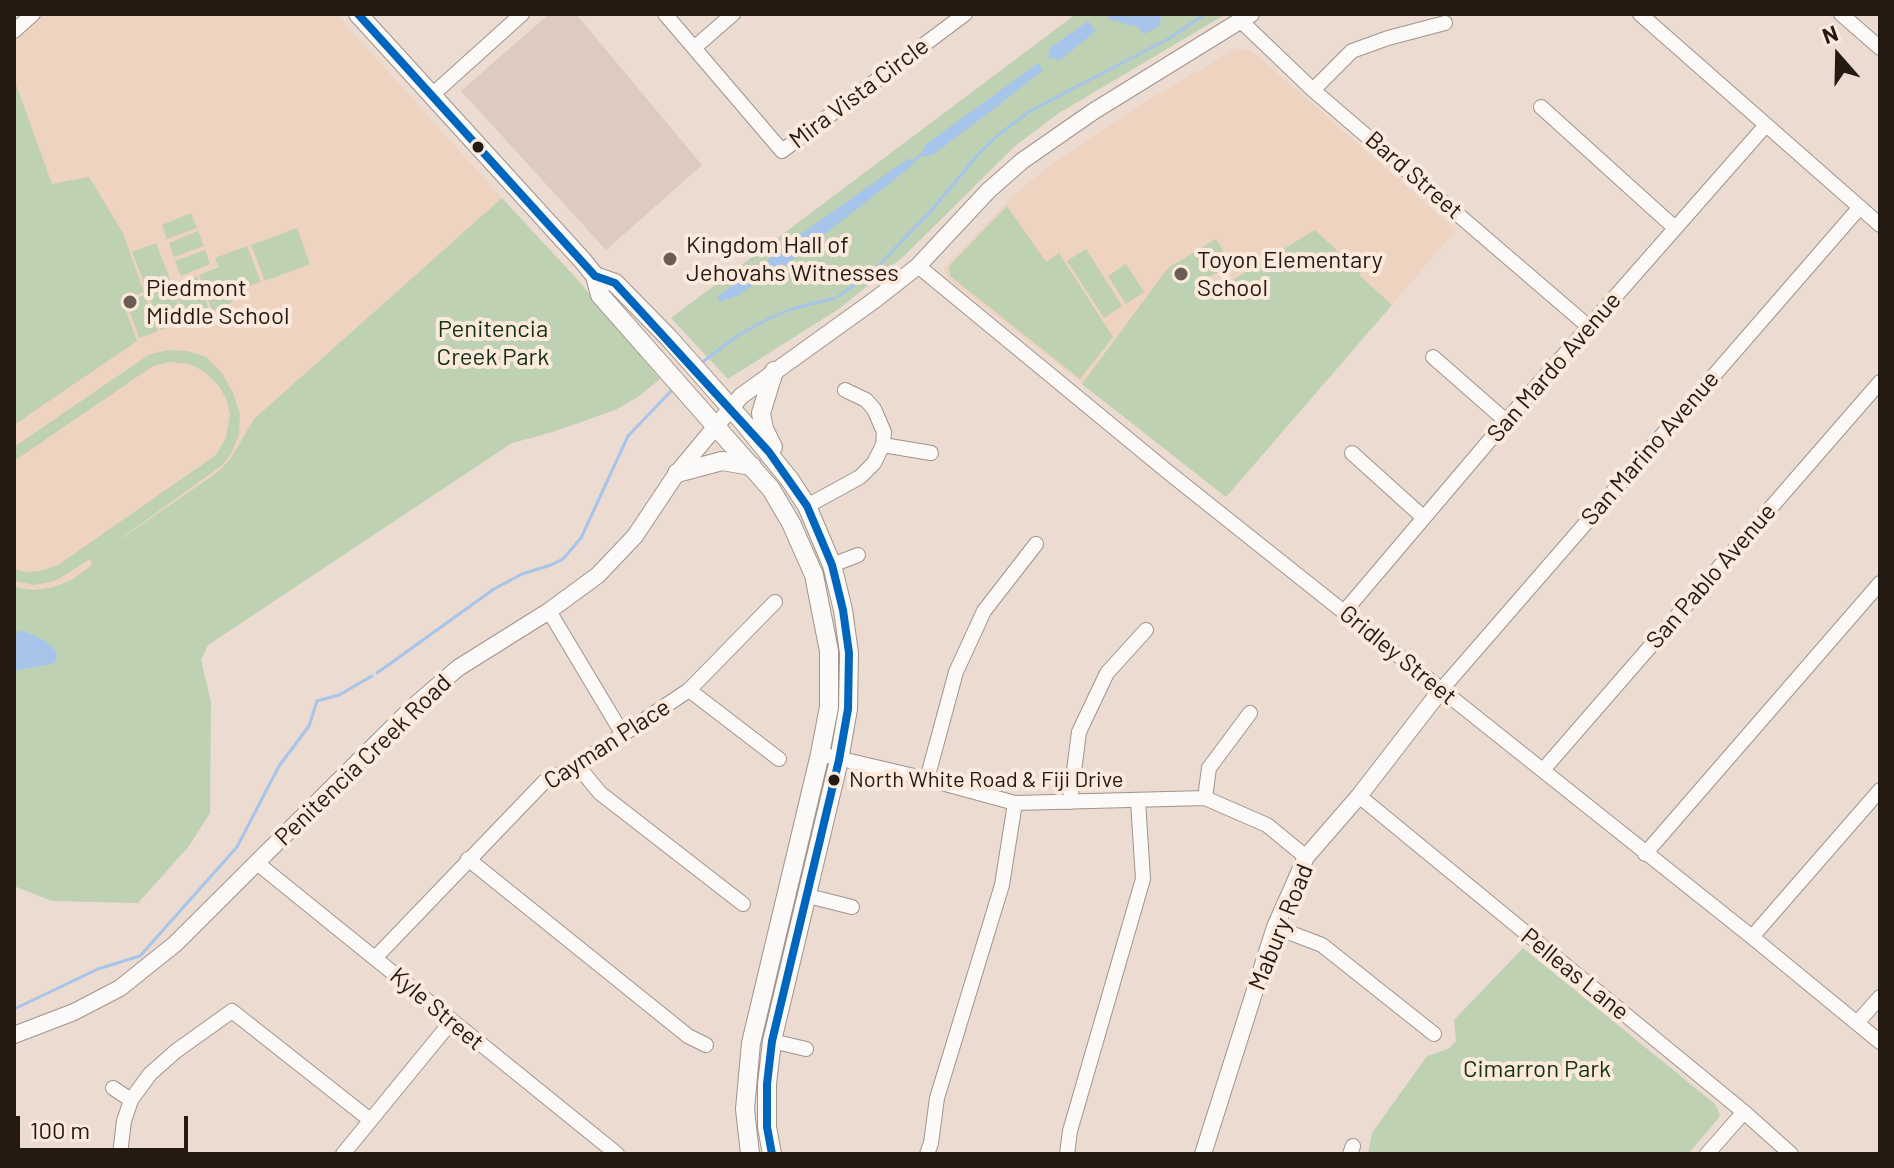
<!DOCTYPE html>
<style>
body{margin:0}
#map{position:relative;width:1894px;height:1168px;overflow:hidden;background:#ebdbd0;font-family:Barlow,sans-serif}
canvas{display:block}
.frame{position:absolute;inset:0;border:16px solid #241a12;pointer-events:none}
.north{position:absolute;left:1798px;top:16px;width:80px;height:80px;-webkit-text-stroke:6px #fbe9dc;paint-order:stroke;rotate:340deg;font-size:22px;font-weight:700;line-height:32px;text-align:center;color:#241a12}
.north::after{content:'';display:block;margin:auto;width:28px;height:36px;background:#241a12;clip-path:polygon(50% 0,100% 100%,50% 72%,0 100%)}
.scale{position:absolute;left:16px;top:1116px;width:172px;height:36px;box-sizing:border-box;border:4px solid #241a12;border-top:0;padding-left:10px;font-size:24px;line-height:28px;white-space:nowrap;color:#241a12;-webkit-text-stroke:6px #fbe9dc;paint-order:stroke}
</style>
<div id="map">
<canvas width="1894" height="1168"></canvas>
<div class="frame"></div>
<div class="north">N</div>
<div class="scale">100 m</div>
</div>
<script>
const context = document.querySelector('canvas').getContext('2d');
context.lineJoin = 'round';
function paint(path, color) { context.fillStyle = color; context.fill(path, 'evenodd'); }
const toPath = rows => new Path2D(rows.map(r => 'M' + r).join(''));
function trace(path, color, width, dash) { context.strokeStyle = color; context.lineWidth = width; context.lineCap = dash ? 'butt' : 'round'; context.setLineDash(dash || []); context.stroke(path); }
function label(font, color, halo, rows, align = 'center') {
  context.font = font + ' Barlow,sans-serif'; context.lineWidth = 8; context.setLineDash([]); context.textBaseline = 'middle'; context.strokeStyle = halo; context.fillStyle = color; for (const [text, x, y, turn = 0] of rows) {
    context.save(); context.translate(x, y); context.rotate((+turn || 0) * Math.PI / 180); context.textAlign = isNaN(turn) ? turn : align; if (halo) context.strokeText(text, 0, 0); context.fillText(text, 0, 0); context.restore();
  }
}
const commercial = toPath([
 [549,14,576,14,702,165,606,250,461,91]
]);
const built = toPath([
 [40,14,336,14,502,198,255,419,231,458,219,471,92,559,92,565,71,580,53,587,34,590,14,587,14,38],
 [1237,48,1252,51,1456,230,1226,497,950,280,944,272,945,267,1017,192,1053,163,1130,111]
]);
const green = toPath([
 [1076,14,1226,14,1059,113,1015,146,904,256,840,308,728,379,671,318],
 [14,79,52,184,89,177,123,233,144,292,122,300,137,341,14,425],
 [502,198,576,278,660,379,638,397,615,410,553,432,512,443,208,645,201,660,211,702,210,813,189,846,138,903,52,901,14,886,14,587,34,590,53,587,71,580,92,565,90,559,55,581,35,585,14,581,14,569,26,572,40,571,58,565,216,455,226,438,230,415,226,398,218,385,205,372,190,364,169,362,153,366,14,461,14,447,150,354,169,350,188,351,206,357,222,373,233,393,240,414,239,434,231,454,221,466,102,552,219,471,231,458,254,419],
 [1007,206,1046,262,1059,253,1113,337,1080,379,950,276,949,266],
 [191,213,197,228,167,239,162,225],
 [297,228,310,264,265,281,251,245],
 [1315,230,1361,273,1359,275,1392,305,1226,497,1082,384,1168,268,1216,239,1232,265,1201,281,1209,294],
 [198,231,204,246,174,257,169,243],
 [156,243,170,279,146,288,132,252],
 [247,246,261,282,229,294,232,303,212,311,199,275,219,267,215,258],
 [1086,249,1122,306,1104,318,1067,261],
 [205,250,210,264,181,276,175,261],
 [1126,264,1144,292,1126,304,1108,276],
 [197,276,210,312,186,321,173,285],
 [172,285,185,322,161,330,148,294],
 [145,295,158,331,139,338,126,302],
 [1523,948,1715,1104,1720,1115,1717,1120,1688,1154,1368,1154,1372,1133,1427,1056,1448,1049,1456,1041,1454,1020]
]);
const water = toPath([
 [1105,14,1162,14,1158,27,1144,34,1138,27,1111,20],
 [1088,21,1096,31,1060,60,1048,58,1051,47],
 [1038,63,1043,70,1000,104,934,154,926,157,922,154,925,145],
 [909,158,913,164,894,180,783,267,770,269,767,261,785,245],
 [762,267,767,273,762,279,737,296,720,302,717,298,720,295,754,269],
 [24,631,47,642,57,653,55,663,14,671,14,632]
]);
const stream = toPath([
 [911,162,924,153],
 [839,296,873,271,931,211,980,152,997,136,1030,111,1170,38,1205,14],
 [700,364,737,336,766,320,791,309,835,298],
 [377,673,494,589,522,574,551,565,563,559,581,538,628,436,674,388],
 [14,1009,98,969,140,956,237,847,279,766,309,726,317,701,339,695,372,676]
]);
const minor = toPath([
 [665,14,782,151,965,14],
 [1640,14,1880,225],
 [1841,14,1880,48],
 [1241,21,1313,90,1589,327],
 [14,31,33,14],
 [694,48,733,14],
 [1313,90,1352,51,1388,38,1445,23],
 [432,95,522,14],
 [1541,107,1675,228],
 [918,266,1168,472,1752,937,1880,1042],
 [1433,357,1506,421],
 [883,445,931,453],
 [1352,453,1424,518],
 [807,506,860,477,874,463,883,445,884,432,874,409,866,400,845,390],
 [832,565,858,555],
 [549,611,622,733],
 [1344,612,1506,421,1766,125],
 [689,690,779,759],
 [1441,690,1860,207],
 [820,754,927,779,1015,803,1205,798,1267,825,1306,857],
 [577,765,600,793,743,904],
 [1543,770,1880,382],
 [927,779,956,672,984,611,1036,544],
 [1359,796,1744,1112,1791,1154],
 [1205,798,1209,768,1250,713],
 [1070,802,1079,732,1107,673,1146,630],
 [1645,854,1880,583],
 [468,859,688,1036,706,1045],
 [257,863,617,1154],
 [808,896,852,907],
 [1275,927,1322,945,1434,1034],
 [1752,937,1880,790],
 [375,958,544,782,577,765,689,690,775,602],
 [1857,1023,1880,997],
 [772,1041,806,1049],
 [113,1088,131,1100],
 [120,1154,124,1121,131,1100,150,1074,176,1051,232,1011,369,1119],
 [343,1154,451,1022],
 [927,1154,931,1143,937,1098,1002,885,1015,803],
 [1067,1154,1070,1131,1143,879,1138,801],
 [1350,1154,1353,1146],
 [1707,1154,1744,1112]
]);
const tertiary = toPath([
 [14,1035,74,1012,120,988,175,944,414,706,458,668,549,611,598,575,635,536,677,473,741,396,876,299,918,266,988,191,1022,161,1094,111,1251,14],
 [1203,1154,1275,927,1306,857,1359,796,1441,690]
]);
const secondary = toPath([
 [358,14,583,261,595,276,600,295,771,489,791,523,814,575,829,651,829,707,820,754,751,1043,745,1109,750,1154],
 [595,276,615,283,669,338,744,423,790,480,807,506,832,565,843,610,849,653,848,709,839,760,772,1041,767,1084,767,1127,772,1154],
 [773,447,764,429,761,413,774,371],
 [677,473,722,461,752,466]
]);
const bus1 = toPath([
 [358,14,595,276,615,283,769,452,807,506,832,565,843,610,849,653,848,709,839,760,772,1041,767,1084,767,1127,772,1154]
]);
const markers = [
 [478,147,7,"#241a12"],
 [670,259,8,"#6a5e54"],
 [1181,274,8,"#6a5e54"],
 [130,302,8,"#6a5e54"],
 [834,780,7,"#241a12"]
];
const busNames = [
 ["North White Road & Fiji Drive",849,780]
];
const streetNames = [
 ["Mira Vista Circle",859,93,-37],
 ["Bard Street",1414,175,41],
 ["San Mardo Avenue",1554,367,-49],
 ["San Marino Avenue",1650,448,-49],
 ["San Pablo Avenue",1711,576,-49],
 ["Gridley Street",1398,655,39],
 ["Cayman Place",607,744,-33],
 ["Penitencia Creek Road",363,760,-44],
 ["Mabury Road",1281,927,-68],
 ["Pelleas Lane",1575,974,39],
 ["Kyle Street",437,1009,40]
];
const poiNames = [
 ["Kingdom Hall of",686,245],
 ["Jehovahs Witnesses",686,273],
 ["Toyon Elementary",1197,260],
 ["School",1197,288],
 ["Piedmont",146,288],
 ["Middle School",146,316]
];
const parkNames = [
 ["Penitencia",493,329],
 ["Creek Park",493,357],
 ["Cimarron Park",1537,1069]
];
paint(commercial, '#ddcac0');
paint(built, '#eed3c0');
paint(green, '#bed1b2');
paint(water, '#a7c4eb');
trace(stream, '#a7c4eb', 3);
trace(minor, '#a0948b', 16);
trace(tertiary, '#a0948b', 18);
trace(secondary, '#a0948b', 20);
trace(minor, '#fcfaf8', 14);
trace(tertiary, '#fcfaf8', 16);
trace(secondary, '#fcfaf8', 18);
trace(bus1, '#0065bd', 8);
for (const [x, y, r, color] of markers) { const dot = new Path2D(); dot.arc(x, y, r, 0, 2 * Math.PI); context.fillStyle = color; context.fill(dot); trace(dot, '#fbe9dc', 3); }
label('22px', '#241a12', '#fbe9dc', busNames, 'left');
label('24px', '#241a12', '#fbe9dc', streetNames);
label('24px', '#241a12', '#fbe9dc', poiNames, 'left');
label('24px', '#123115', '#fbe9dc', parkNames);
</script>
